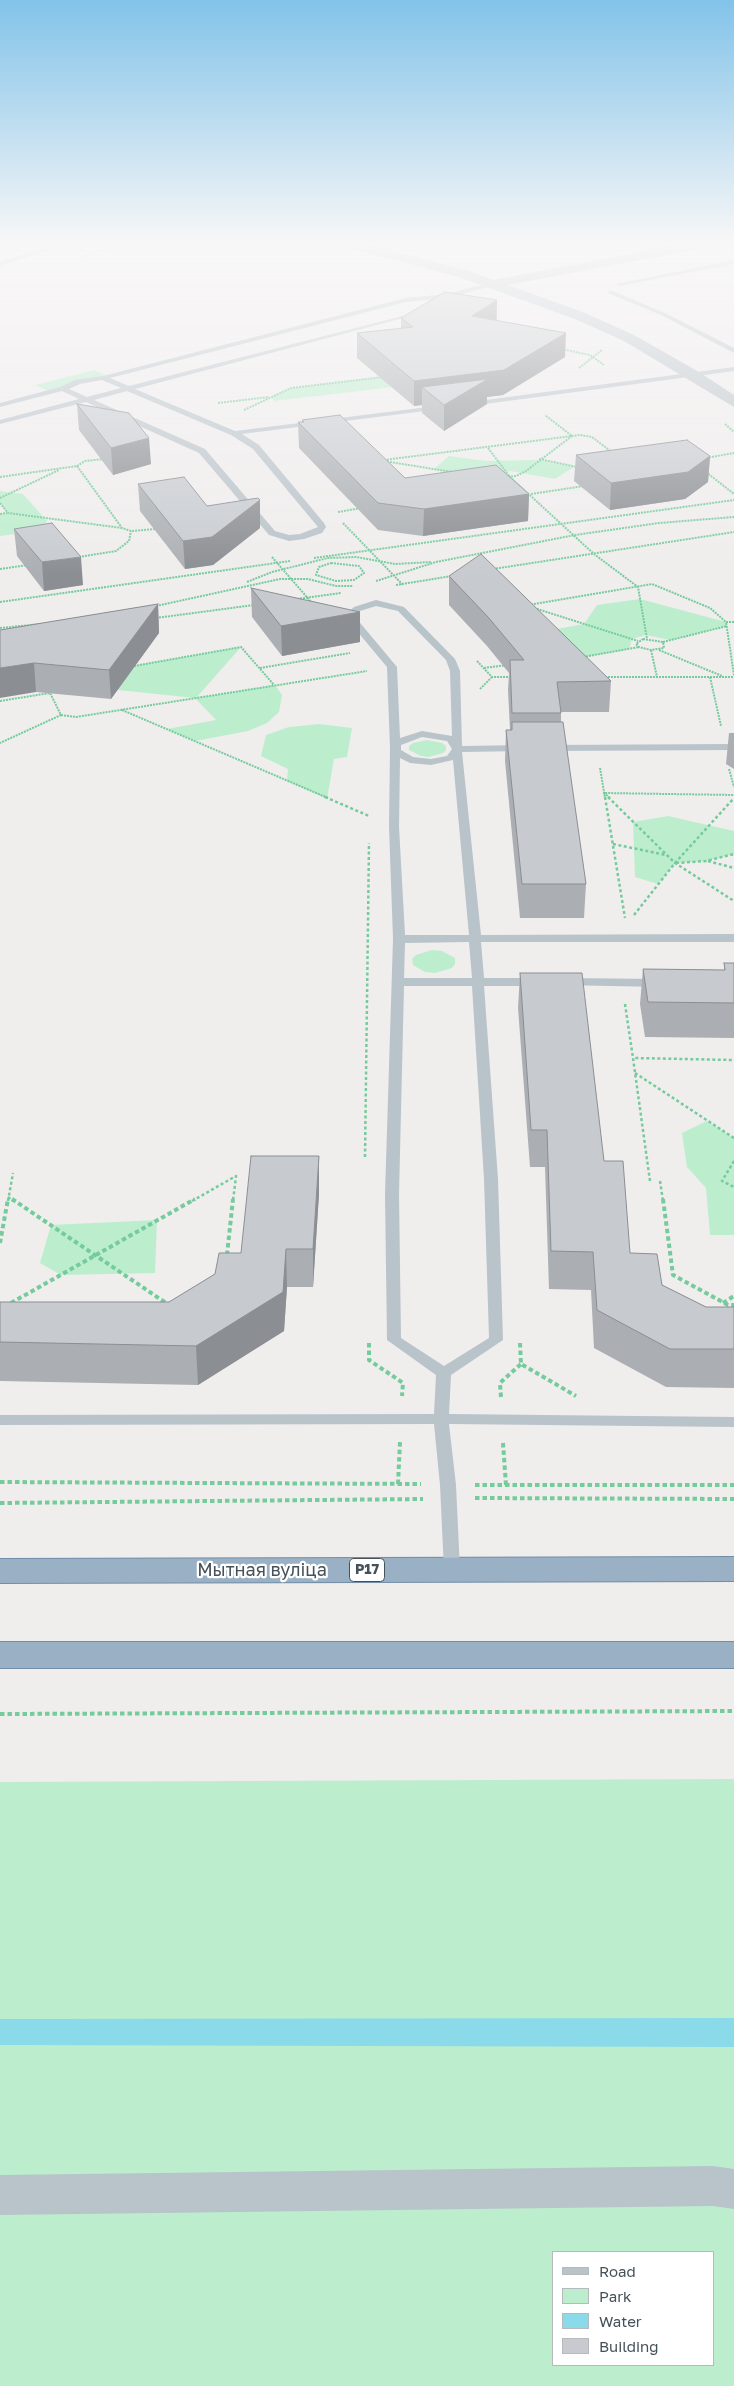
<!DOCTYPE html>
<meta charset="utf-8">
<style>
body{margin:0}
#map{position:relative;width:734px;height:2386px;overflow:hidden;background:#f0eded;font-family:"Golos Text",sans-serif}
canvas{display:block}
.legend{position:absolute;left:552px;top:2251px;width:162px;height:115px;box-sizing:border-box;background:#fff;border:1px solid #b5babd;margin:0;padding:6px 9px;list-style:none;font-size:15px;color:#46525a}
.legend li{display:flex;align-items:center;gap:10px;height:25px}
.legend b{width:25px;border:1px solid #b5babd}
</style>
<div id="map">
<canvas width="734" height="2386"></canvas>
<ul class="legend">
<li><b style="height:6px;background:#b9c3ca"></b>Road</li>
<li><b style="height:14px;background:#bceecd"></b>Park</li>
<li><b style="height:14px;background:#8adaea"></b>Water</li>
<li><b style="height:14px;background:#c7cbd0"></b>Building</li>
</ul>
</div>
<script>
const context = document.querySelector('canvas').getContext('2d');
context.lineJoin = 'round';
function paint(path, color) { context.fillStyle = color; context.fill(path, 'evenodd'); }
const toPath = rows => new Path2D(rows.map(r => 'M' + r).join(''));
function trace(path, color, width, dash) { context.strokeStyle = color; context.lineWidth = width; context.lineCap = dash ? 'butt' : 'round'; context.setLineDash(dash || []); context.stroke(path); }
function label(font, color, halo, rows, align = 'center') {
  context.font = font + ' "Golos Text",sans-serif'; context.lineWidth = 4.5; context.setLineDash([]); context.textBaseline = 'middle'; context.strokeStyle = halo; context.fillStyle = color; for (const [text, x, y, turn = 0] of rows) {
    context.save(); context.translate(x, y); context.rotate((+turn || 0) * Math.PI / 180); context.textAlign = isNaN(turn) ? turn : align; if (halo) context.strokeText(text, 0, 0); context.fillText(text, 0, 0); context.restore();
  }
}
const green = toPath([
 [94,370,106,375,48,391,35,385],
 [416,373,427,383,274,401,271,397,291,388],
 [449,456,486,461,537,460,574,467,555,479,510,471,489,477,433,470],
 [0,491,23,494,47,521,42,530,0,536,0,514,8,513,0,503],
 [640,599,726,622,727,626,670,640,646,635,632,639,629,649,579,658,551,630,584,624,597,605],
 [241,647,196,698,275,685,282,695,279,712,267,723,248,731,195,741,167,729,216,720,195,698,41,682],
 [319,724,352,728,347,757,334,759,327,799,287,781,288,769,261,756,266,735,289,727],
 [427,740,442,743,446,746,446,750,443,753,429,757,421,756,409,750,409,746,413,743],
 [668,816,734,831,734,854,706,861,675,863,658,884,635,877,633,822],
 [432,950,442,951,455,958,455,964,452,968,435,973,425,972,413,965,412,959,416,955],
 [707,1121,734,1138,734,1235,710,1235,706,1188,687,1167,682,1133],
 [157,1220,155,1273,61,1275,40,1263,51,1225],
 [734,1779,734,2386,0,2386,0,1782],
 [553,2252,713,2252,713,2365,553,2365]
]);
const water = toPath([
 [734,2018,734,2047,0,2045,0,2019]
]);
const pathFar2 = toPath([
 [306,243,321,247],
 [84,256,126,243],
 [561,349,590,355,604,365],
 [579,368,602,350],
 [218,403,269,397],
 [244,410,291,388,383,377],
 [725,424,734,432],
 [488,448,510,477,594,554,638,587,647,639],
 [706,458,734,453],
 [539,459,577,467],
 [384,460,580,435,592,437,613,453],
 [384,461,452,472],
 [77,466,85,461,104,459],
 [706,472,734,494],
 [0,477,77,466,122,528,131,531,156,529],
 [505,477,516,476,526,471,572,436,545,415],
 [531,494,584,486],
 [0,498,59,470],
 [0,503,8,513,122,528],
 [338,512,361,508],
 [0,514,7,513],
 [343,523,403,585],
 [79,557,116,551,129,541,131,531],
 [272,557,312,603],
 [314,558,734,500],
 [331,563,359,566,364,573,354,580,336,581,316,575,319,567,331,563],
 [0,569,28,565],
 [493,569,734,532],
 [376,581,436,562,575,535,659,523,734,517],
 [247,582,272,572,328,558,356,557,395,564,431,562],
 [396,585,452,576],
 [297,599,341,593],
 [0,602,290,561],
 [528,605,652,584,710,608,726,622],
 [156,606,280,579,308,579,336,586,353,586],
 [534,608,638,641],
 [156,618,254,605],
 [734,622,726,622,734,675],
 [0,628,41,624],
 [643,639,663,642,664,648,651,650,639,647,636,644,643,639],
 [663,642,727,626],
 [651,650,657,677],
 [659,650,722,676],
 [583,657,639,647],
 [477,661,492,677,511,677],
 [134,666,241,647,274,685],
 [260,668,350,653],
 [484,668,507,665],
 [605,677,734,677],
 [710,677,721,726],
 [480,689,492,677],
 [0,701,50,693,61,715,0,743],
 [122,710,328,798],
 [61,715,76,717,367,671],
 [600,768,605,798],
 [729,769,734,787],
 [610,798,604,793,734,795]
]);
const pathFar1 = toPath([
 [325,797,369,816],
 [605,797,625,918],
 [608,797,675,863,734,901],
 [613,844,666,855],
 [708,861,734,868],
 [676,863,706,861,734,854],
 [634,915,675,863,734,798],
 [625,1004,633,1058],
 [635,1073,734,1138],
 [365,1157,369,843],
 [734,1161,722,1181,734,1187],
 [650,1181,633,1058,734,1060],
 [660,1181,663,1201],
 [8,1197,13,1201],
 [8,1201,13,1173],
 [192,1201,236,1176,233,1201]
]);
const path = toPath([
 [12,1199,166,1303],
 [663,1199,673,1275,728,1305,734,1305],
 [0,1243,8,1199],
 [227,1255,233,1199],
 [11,1303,195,1199],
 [723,1303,734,1296],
 [369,1343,369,1360,403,1383,402,1396],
 [520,1343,521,1364,576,1396],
 [501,1397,500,1383,521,1364],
 [503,1443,506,1485],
 [0,1482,421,1484],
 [398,1484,400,1442],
 [475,1485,734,1485],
 [475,1498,734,1499],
 [0,1503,423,1499],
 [0,1714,734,1711]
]);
const service = toPath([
 [59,243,70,243,0,266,0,262,59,243],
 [650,243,659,243,673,251,668,252,650,243],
 [734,260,734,264,619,286,616,284,734,260],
 [494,282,496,285,446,298,406,302,110,378,129,386,426,310,426,312,135,389,235,431,444,405,445,407,441,409,242,434,259,445,324,523,326,527,322,533,304,539,289,541,269,535,199,453,86,402,0,424,0,420,79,399,62,391,0,407,0,403,60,387,75,380,103,376,406,298,446,294,494,282],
 [102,380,121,388,87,397,69,389,80,384,102,380],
 [127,391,231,435,253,449,318,527,300,534,289,535,275,531,205,449,94,400,127,391],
 [610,290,665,313,734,348,734,353,661,315,608,293,610,290],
 [734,367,734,371,470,406,466,404,470,402,734,367],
 [376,600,404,607,455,659,460,671,462,746,524,745,529,748,524,751,462,752,481,935,734,934,734,942,481,942,484,978,538,978,544,982,538,986,484,986,498,1179,503,1340,451,1375,449,1414,734,1417,734,1427,449,1424,456,1485,460,1570,458,1574,452,1576,446,1574,444,1570,440,1485,434,1424,0,1425,0,1415,434,1414,436,1375,387,1340,385,1194,393,939,389,827,390,748,387,667,346,618,346,614,354,607,376,600],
 [376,606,398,611,446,660,450,671,452,736,422,731,400,738,397,667,356,618,360,611,376,606],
 [422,737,447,741,452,749,447,756,431,759,413,757,401,750,401,745,422,737],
 [400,758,410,763,431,765,453,760,469,935,405,935,399,827,400,758],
 [469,942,472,978,404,978,405,943,469,942],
 [404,986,472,986,484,1179,489,1338,444,1366,401,1338,399,1194,404,986],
 [734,744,734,750,548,751,543,748,548,745,734,744],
 [564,978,660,979,666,983,660,987,560,985,558,982,564,978]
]);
const minor = toPath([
 [339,243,362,243,469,271,493,280,688,243,716,243,710,247,508,285,585,313,634,335,699,372,734,395,734,407,624,341,575,319,459,277,340,246,339,243],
 [713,2166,734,2169,734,2209,713,2206,0,2215,0,2175,713,2166]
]);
const trunk = toPath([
 [734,1557,734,1581,0,1583,0,1559,734,1557],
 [0,1642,734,1642,734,1668,0,1668,0,1642]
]);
const wall = toPath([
 [497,300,497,321,565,357,503,395,487,397,487,404,444,431,422,413,422,405,414,406,357,358,357,333,401,329,401,318],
 [77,404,151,464,113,475,79,430],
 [302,420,405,478,529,494,528,521,423,536,378,530,299,448,298,422,302,422],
 [576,455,710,456,708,482,685,499,610,510,574,481],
 [138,484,207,506,260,500,260,528,213,565,185,569,140,511],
 [14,529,83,585,44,591,17,556],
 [449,576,611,681,609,712,561,712,561,722,586,884,584,918,520,918,505,761,506,730,510,730,508,690,509,673,487,646,449,605],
 [251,588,360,642,282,656,252,617],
 [158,604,159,633,111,699,36,692,0,630],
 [729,733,734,733,734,769,726,764],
 [724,963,734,963,734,1038,645,1037,640,1004,643,969,724,970],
 [520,973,604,1161,630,1253,662,1285,706,1307,734,1307,734,1388,666,1387,594,1348,591,1290,549,1289,545,1167,530,1167,518,1008],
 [319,1156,319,1194,313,1287,287,1287,284,1331,198,1385,0,1381,0,1302,169,1302,215,1274,241,1253]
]);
const shadedWall = toPath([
 [497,300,496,323,472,316],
 [566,333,565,357,503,395,487,397,487,404,444,431,444,405,422,387,422,405,414,406,414,381],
 [149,438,151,464,113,475,111,448],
 [710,456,708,482,685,499,610,510,611,483],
 [529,494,528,521,423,536,424,509],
 [260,500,260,528,213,565,185,569,183,541],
 [81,557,83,585,44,591,42,562],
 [158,604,159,633,111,699,109,670],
 [360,612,360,642,282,656,281,626],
 [34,663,36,692,0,698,0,668],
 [319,1156,319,1194,313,1287,313,1249],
 [286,1249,287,1287,284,1331,198,1385,196,1346]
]);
const building = toPath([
 [445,292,497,300,472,316,566,333,504,370,414,381,357,333,413,327,401,318,445,292],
 [488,379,444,405,422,387,488,379],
 [77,404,129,413,149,438,111,448,77,404],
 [340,415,405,478,496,465,529,494,424,509,378,503,298,422,304,422,302,420,340,415],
 [687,440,710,456,688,472,611,483,576,455,687,440],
 [184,477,207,506,258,498,260,500,212,537,183,541,138,484,184,477],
 [52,523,81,557,42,562,14,529,52,523],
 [481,554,611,681,557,682,561,713,512,713,510,660,524,660,488,617,449,576,481,554],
 [251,588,360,612,281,626,251,588],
 [158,604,109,670,34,663,0,668,0,630,158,604],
 [512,722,563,722,586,884,522,884,506,730,512,730,512,722],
 [724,963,734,963,734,1003,648,1002,643,969,725,970,724,963],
 [520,973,582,973,604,1161,623,1161,630,1253,657,1254,662,1285,706,1307,734,1307,734,1349,670,1349,597,1310,593,1252,551,1251,547,1130,531,1130,520,973],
 [251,1156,319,1156,313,1249,286,1249,283,1292,196,1346,0,1342,0,1302,169,1302,215,1274,219,1253,241,1253,251,1156]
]);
const shields = [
 [367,1570,35]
];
const shieldNames = [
 ["Р17",367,1570]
];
const nearStreetnames = [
 ["Мытная вуліца",262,1570]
];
paint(green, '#bceecd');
paint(water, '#8adaea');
trace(trunk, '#718ea7', 2);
trace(pathFar2, '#75cb9c', 2, [2, 1]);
trace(pathFar1, '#75cb9c', 2.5, [3, 2.5]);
trace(path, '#75cb9c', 4, [4.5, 3]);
paint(service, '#b9c3ca');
paint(minor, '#b9c3ca');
paint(trunk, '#9ab0c4');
paint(wall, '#abafb3');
paint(shadedWall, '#8b8e92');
paint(building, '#c7cbd0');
trace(building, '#8b8e92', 1);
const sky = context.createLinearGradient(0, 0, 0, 577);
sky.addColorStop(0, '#82c3e9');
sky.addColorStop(0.42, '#f8f7f7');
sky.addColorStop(1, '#f8f7f700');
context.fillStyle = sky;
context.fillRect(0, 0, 734, 577);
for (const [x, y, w] of shields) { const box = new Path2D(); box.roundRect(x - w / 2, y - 11.5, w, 23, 4); context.fillStyle = '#fff'; context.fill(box); trace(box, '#46525a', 1); }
label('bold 14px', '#46525a', null, shieldNames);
label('18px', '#46525a', '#fff', nearStreetnames);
</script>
